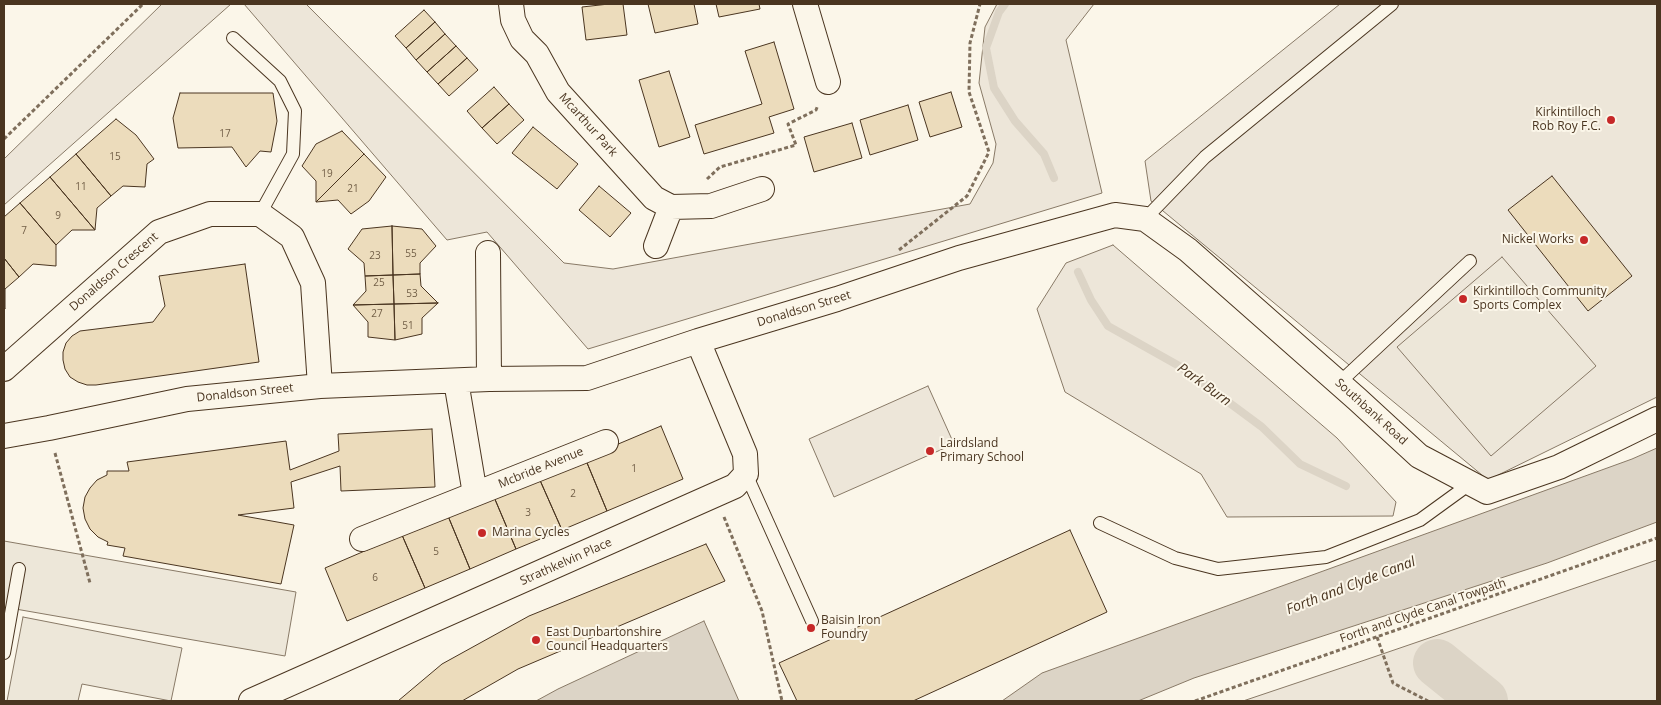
<!DOCTYPE html>
<style>
body{margin:0}
#map{position:relative;width:1661px;height:705px;overflow:hidden;background:#fbf6e9;font-family:"Open Sans",sans-serif}
canvas{display:block}
.frame{position:absolute;inset:0;border:5px solid #4a3520;pointer-events:none}
</style>
<div id="map">
<canvas width="1661" height="705"></canvas>
<div class="frame"></div>
</div>
<script>
const context = document.querySelector('canvas').getContext('2d');
context.lineJoin = 'round';
function paint(path, color) { context.fillStyle = color; context.fill(path, 'evenodd'); }
const toPath = rows => new Path2D(rows.map(r => 'M' + r).join(''));
function trace(path, color, width, dash) { context.strokeStyle = color; context.lineWidth = width; context.lineCap = dash ? 'butt' : 'round'; context.setLineDash(dash || []); context.stroke(path); }
function label(font, color, halo, rows, align = 'center') {
  context.font = font + ' "Open Sans",sans-serif'; context.lineWidth = 4; context.setLineDash([]); context.textBaseline = 'middle'; context.strokeStyle = halo; context.fillStyle = color; for (const [text, x, y, turn = 0] of rows) {
    context.save(); context.translate(x, y); context.rotate((+turn || 0) * Math.PI / 180); context.textAlign = isNaN(turn) ? turn : align; if (halo) context.strokeText(text, 0, 0); context.fillText(text, 0, 0); context.restore();
  }
}
const green = toPath([
 [162,4,231,4,4,205,4,159,162,4],
 [244,4,306,4,564,263,613,269,970,204,993,163,996,144,979,83,985,27,997,4,1094,4,1066,40,1102,193,588,349,487,232,447,240,244,4],
 [1340,4,1657,4,1657,397,1488,480,1151,201,1145,161,1340,4],
 [1113,245,1337,438,1396,502,1393,516,1227,517,1201,474,1065,392,1037,309,1066,263,1113,245],
 [928,386,954,444,834,497,809,439,928,386],
 [1657,560,1657,701,1243,701,1362,661,1657,560]
]);
const parking = toPath([
 [1502,257,1596,366,1491,456,1397,347,1502,257],
 [4,541,296,592,285,656,4,607,4,541],
 [23,617,182,648,171,701,82,684,78,701,7,701,23,617]
]);
const water = toPath([
 [1657,448,1657,522,1547,563,1194,678,1138,701,1002,701,1042,673,1632,459,1657,448],
 [704,621,739,701,536,701,558,689,704,621]
]);
const stream = toPath([
 [1005,4,999,12,986,48,994,88,1015,121,1044,154,1054,178],
 [1078,272,1091,300,1108,326,1181,367,1262,427,1300,464,1346,486]
]);
const river = toPath([
 [1437,663,1484,701]
]);
const building = toPath([
 [609,4,623,4,627,35,586,40,582,7,609,4],
 [648,4,694,4,698,24,655,33,648,4],
 [716,4,759,4,760,9,719,17,716,4],
 [424,10,435,22,406,48,395,36,424,10],
 [435,22,445,34,416,60,406,48,435,22],
 [445,34,456,46,427,72,416,60,445,34],
 [774,42,794,109,769,117,774,133,704,154,695,125,762,104,745,51,774,42],
 [456,46,467,58,438,84,427,72,456,46],
 [467,58,478,70,449,96,438,84,467,58],
 [669,71,690,137,659,147,639,80,669,71],
 [494,87,509,104,482,128,467,111,494,87],
 [951,92,962,127,930,137,919,102,951,92],
 [180,93,273,93,277,121,271,152,260,151,246,167,232,147,178,148,173,118,180,93],
 [509,104,524,120,497,144,482,128,509,104],
 [908,105,918,140,870,155,860,120,908,105],
 [116,119,136,135,154,159,147,164,145,187,123,186,111,196,76,154,116,119],
 [852,123,862,158,814,172,804,137,852,123],
 [533,127,578,164,557,189,512,153,533,127],
 [342,131,364,154,316,202,316,181,302,166,316,144,342,131],
 [76,154,111,196,97,208,95,230,50,177,76,154],
 [364,154,386,177,369,201,351,214,338,200,316,202,364,154],
 [1552,176,1632,276,1588,311,1508,210,1552,176],
 [50,177,95,230,72,230,56,245,20,203,50,177],
 [599,186,631,213,610,237,579,210,599,186],
 [20,203,56,245,56,266,33,264,19,277,4,258,4,217,20,203],
 [392,226,393,275,365,276,364,263,348,249,362,229,392,226],
 [392,226,422,229,436,246,420,263,420,274,393,275,392,226],
 [4,258,19,277,5,289,5,309,4,307,4,258],
 [245,264,259,362,96,385,87,385,78,382,70,377,65,369,63,360,63,352,66,343,72,336,80,331,153,322,165,306,159,276,245,264],
 [420,274,421,286,438,303,394,304,393,275,420,274],
 [393,275,394,304,353,305,366,291,365,276,393,275],
 [438,303,422,318,422,334,395,340,394,304,438,303],
 [394,304,395,340,368,337,368,322,353,305,394,304],
 [661,426,683,479,607,511,585,458,661,426],
 [432,429,435,487,341,491,340,466,291,482,294,508,238,515,294,525,281,584,123,556,125,548,107,545,108,542,98,537,90,529,85,519,83,508,85,497,90,488,97,480,107,475,107,471,129,471,127,462,286,441,290,470,339,451,338,434,432,429],
 [585,458,607,511,562,530,539,478,585,458],
 [539,478,562,530,516,549,494,497,539,478],
 [494,497,516,549,470,569,448,516,494,497],
 [448,516,470,569,425,588,402,535,448,516],
 [1070,530,1107,612,913,701,797,701,779,663,1070,530],
 [402,535,425,588,347,621,325,568,402,535],
 [706,544,725,581,518,669,462,701,398,701,442,664,529,616,706,544]
]);
const path = toPath([
 [4,139,143,4],
 [707,179,720,167,796,145,788,124,816,110,818,105],
 [899,250,967,196,989,152,969,92,970,43,980,4],
 [55,453,90,583],
 [724,517,762,611,782,701],
 [1377,637,1393,683,1428,701],
 [1195,701,1657,538]
]);
const service = toPath([
 [233,38,280,81,295,111,293,154,260,214],
 [1145,219,1205,157,1392,4],
 [1339,383,1470,261],
 [746,474,812,621],
 [1100,523,1175,558,1218,569,1326,557,1420,520,1471,483],
 [4,653,19,569]
]);
const minor = toPath([
 [511,4,513,20,522,39,537,54,558,92,654,198,671,207,711,206,762,189],
 [805,4,828,82],
 [656,246,671,207],
 [488,253,489,379],
 [4,369,159,232,210,214,260,214,292,237,313,283,320,386],
 [456,381,475,494],
 [4,436,49,428,187,399,320,386,489,379,587,378,698,341,837,299,959,258,1115,215,1145,219,1188,250,1357,399,1419,456,1487,492,1559,467,1657,419],
 [362,539,606,442],
 [251,701,735,486,746,474,745,454,698,341]
]);
const markers = [
 [1611,120,5,"#c62828"],
 [1584,240,5,"#c62828"],
 [1463,299,5,"#c62828"],
 [930,451,5,"#c62828"],
 [482,533,5,"#c62828"],
 [811,628,5,"#c62828"],
 [536,640,5,"#c62828"]
];
const numberNames = [
 ["17",225,134],
 ["15",115,157],
 ["19",327,174],
 ["11",81,187],
 ["21",353,189],
 ["9",58,216],
 ["7",24,231],
 ["55",411,254],
 ["23",375,256],
 ["25",379,283],
 ["53",412,294],
 ["27",377,314],
 ["51",408,326],
 ["1",634,469],
 ["2",573,494],
 ["3",528,513],
 ["5",436,552],
 ["6",375,578]
];
const poiNames = [
 ["Kirkintilloch",1601,113,"right"],
 ["Rob Roy F.C.",1601,127,"right"],
 ["Nickel Works",1574,240,"right"],
 ["Kirkintilloch Community",1473,292],
 ["Sports Complex",1473,306],
 ["Lairdsland",940,444],
 ["Primary School",940,458],
 ["Marina Cycles",492,533],
 ["Baisin Iron",821,621],
 ["Foundry",821,635],
 ["East Dunbartonshire",546,633],
 ["Council Headquarters",546,647]
];
const streetNames = [
 ["Mcarthur Park",588,125,48],
 ["Donaldson Crescent",114,272,-41],
 ["Donaldson Street",804,309,-17],
 ["Donaldson Street",245,393,-6],
 ["Southbank Road",1371,412,42],
 ["Mcbride Avenue",541,468,-22],
 ["Strathkelvin Place",566,562,-24],
 ["Forth and Clyde Canal Towpath",1423,611,-19]
];
const waterNames = [
 ["Park Burn",1204,385,36],
 ["Forth and Clyde Canal",1351,586,-21]
];
paint(green, '#ede6d9');
trace(green, '#887966', 1);
paint(parking, '#ede7d9');
trace(parking, '#887966', 1);
paint(water, '#dcd4c6');
trace(water, '#887966', 1);
trace(stream, '#dcd4c6', 8);
trace(river, '#dcd4c6', 48);
paint(building, '#ecdcbc');
trace(building, '#4a3520', 1);
trace(service, '#4a3520', 14);
trace(minor, '#4a3520', 26);
trace(path, '#7f6f5c', 3, [4, 2.5]);
trace(service, '#fbf6e9', 12);
trace(minor, '#fbf6e9', 24);
for (const [x, y, r, color] of markers) { const dot = new Path2D(); dot.arc(x, y, r, 0, 2 * Math.PI); context.fillStyle = color; context.fill(dot); trace(dot, '#fbf6e9', 2); }
label('10px', '#725f47', null, numberNames);
label('12px', '#4a3520', '#fbf6e9', poiNames, 'left');
label('12px', '#4a3520', '#fbf6e9', streetNames);
label('italic 14px', '#4a3520', '#fbf6e9', waterNames);
</script>
